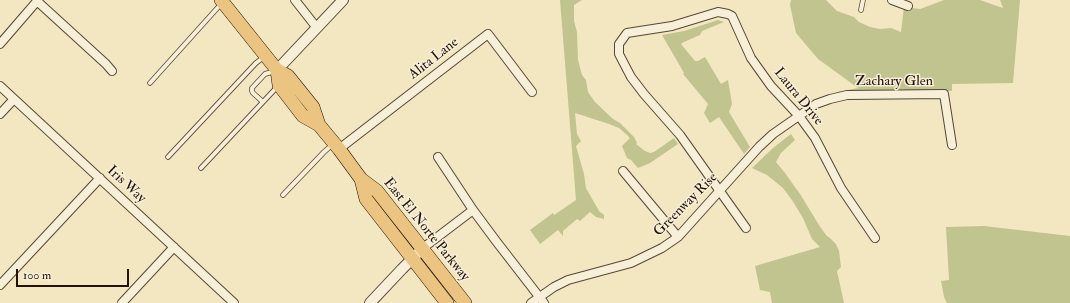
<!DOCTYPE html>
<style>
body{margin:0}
#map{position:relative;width:1070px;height:303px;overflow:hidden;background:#f3e7c1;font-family:"IM FELL Double Pica",serif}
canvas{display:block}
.scale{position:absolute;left:16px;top:269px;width:113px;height:18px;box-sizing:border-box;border:2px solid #231109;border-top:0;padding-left:5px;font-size:12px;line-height:14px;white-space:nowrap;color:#231109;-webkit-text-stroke:3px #f7efd7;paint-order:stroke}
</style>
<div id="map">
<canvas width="1070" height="303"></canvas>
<div class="scale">100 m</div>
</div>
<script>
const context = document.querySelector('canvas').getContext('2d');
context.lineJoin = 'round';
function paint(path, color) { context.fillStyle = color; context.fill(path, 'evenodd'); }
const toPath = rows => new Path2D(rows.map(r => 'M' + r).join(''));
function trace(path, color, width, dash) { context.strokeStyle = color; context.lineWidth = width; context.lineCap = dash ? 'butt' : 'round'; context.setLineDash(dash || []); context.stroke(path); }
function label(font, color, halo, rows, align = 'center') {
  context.font = font + ' "IM FELL Double Pica",serif'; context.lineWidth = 3; context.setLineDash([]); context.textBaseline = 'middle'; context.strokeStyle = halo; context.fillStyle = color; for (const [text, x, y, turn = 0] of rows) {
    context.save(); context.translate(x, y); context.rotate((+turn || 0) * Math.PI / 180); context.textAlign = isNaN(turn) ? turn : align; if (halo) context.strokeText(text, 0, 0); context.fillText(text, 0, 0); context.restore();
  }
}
const green = toPath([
 [560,0,582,0,574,5,574,21,577,32,578,60,582,75,586,80,588,92,595,102,613,119,620,123,634,137,637,143,636,144,645,151,650,153,654,152,674,138,678,144,650,163,638,168,631,160,627,158,622,146,630,138,627,135,619,128,609,124,575,113,577,134,581,141,576,146,584,174,586,188,599,211,604,215,604,219,596,217,590,212,580,221,577,219,563,231,563,236,558,230,540,244,530,230,553,213,554,215,576,200],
 [791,0,826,0,837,11,854,17,859,22,870,27,880,29,891,28,901,32,904,7,920,9,944,0,980,0,1003,8,1000,0,1020,0,1013,83,952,84,952,91,860,92,838,94,837,92,858,88,818,59,796,33,790,5],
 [718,20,724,22,702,31,700,35,684,42,681,44,695,61,698,61,705,57,721,84,728,80,732,104,729,112,750,147,744,154,719,117,710,123,704,113,708,104,683,74,684,73,662,35,684,31],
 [791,134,795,140,781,153,776,162,785,173,800,194,819,225,826,235,831,239,836,244,839,251,841,267,837,271,844,303,772,303,770,292,760,290,755,266,820,247,812,239,803,218,792,200,783,188,767,175,752,168,773,148],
 [984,226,1070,236,1070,303,947,303,944,297,941,281,949,280,946,227]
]);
const service = toPath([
 [861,10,863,0],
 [150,83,221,4],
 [263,102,253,93,252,91,252,88,265,74,275,71],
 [168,157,256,63,264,57],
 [201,168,278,86],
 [283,195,324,152,332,145]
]);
const minor = toPath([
 [295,0,317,28],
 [892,0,908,6],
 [37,1,106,64,112,71],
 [0,44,38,0],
 [0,86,234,303],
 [0,114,14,99],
 [339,149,488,34,532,92],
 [438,157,473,210,496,241,544,303],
 [623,171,678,237],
 [746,228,680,135,644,94,631,77,619,54,619,44,627,33,672,26,718,12,728,14,732,16,751,58,771,86,799,116,815,138,841,188,875,238],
 [423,248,473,210],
 [0,285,100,178],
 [122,303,174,247],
 [531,303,554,287,568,280,631,263,662,248,678,237,759,147,773,134,816,104,830,99,847,95,944,94,952,145]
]);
const tertiary = toPath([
 [277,70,343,0],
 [370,303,402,269,423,248]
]);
const primary = toPath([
 [221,0,277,70,288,76,313,107,319,125],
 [277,70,279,85,303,116,319,125,339,149,361,179,377,191,465,303],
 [361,179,366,199,447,303]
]);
const streetNames = [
 ["Alita Lane",434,59,-38],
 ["Zachary Glen",894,82],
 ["Laura Drive",798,97,51],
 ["Iris Way",126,185,43],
 ["Greenway Rise",686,205,-45],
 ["East El Norte Parkway",426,230,51]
];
paint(green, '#c1c48e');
trace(service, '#574637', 5.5);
trace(minor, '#574637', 10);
trace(tertiary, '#574637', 12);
trace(primary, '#231109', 14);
trace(service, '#f7efd7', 4);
trace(minor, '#f7efd7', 8);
trace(tertiary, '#f7efd7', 10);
trace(primary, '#eac480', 13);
label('14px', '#231109', '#f7efd7', streetNames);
</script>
